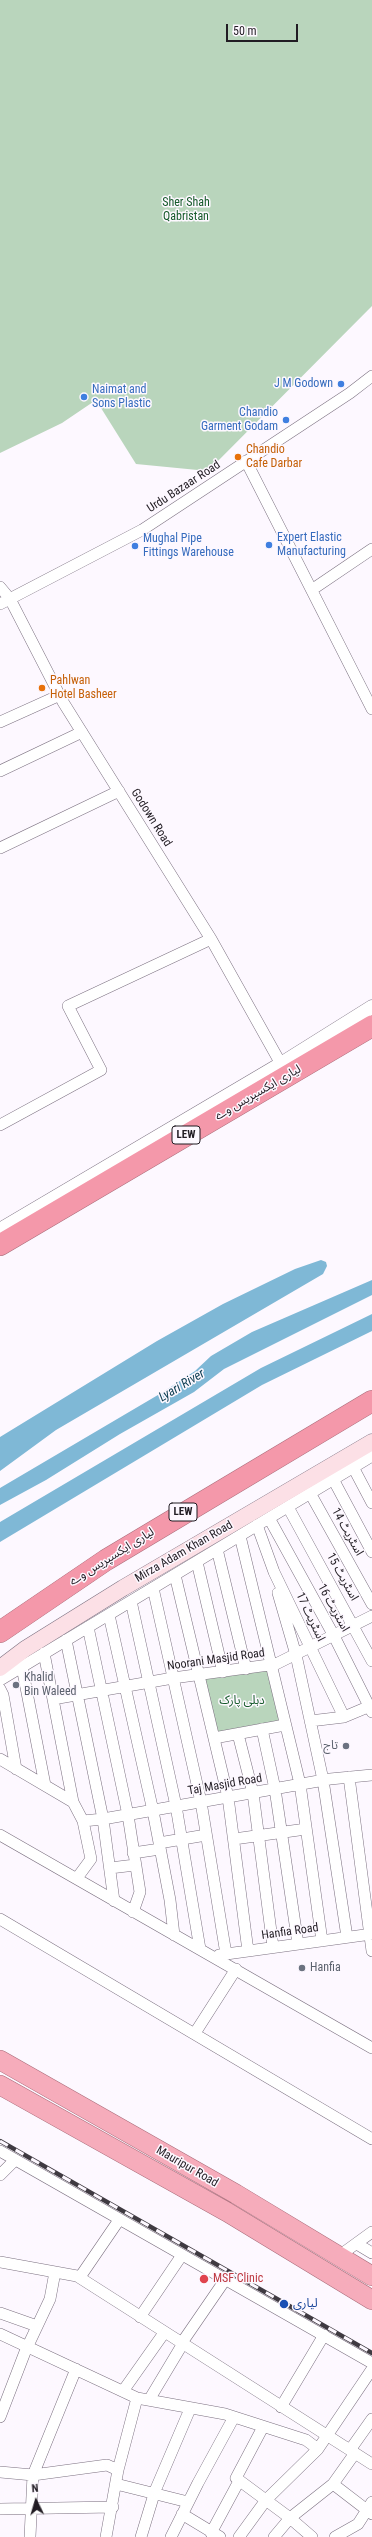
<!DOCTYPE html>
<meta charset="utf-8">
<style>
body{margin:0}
#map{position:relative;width:372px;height:2537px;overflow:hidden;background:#fdf8ff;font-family:"Roboto Condensed",sans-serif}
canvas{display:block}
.north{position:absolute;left:16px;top:2481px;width:40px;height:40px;-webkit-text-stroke:3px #fdf8ff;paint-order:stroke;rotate:355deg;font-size:11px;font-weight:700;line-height:16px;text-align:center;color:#211c23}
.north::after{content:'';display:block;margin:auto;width:14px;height:18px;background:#211c23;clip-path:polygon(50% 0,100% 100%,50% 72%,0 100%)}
.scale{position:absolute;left:226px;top:24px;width:72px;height:18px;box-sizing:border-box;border:2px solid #211c23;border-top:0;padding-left:5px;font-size:12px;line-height:14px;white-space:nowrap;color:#211c23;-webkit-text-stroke:3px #fdf8ff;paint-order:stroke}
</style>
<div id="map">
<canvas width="372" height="2537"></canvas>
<div class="north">N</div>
<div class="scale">50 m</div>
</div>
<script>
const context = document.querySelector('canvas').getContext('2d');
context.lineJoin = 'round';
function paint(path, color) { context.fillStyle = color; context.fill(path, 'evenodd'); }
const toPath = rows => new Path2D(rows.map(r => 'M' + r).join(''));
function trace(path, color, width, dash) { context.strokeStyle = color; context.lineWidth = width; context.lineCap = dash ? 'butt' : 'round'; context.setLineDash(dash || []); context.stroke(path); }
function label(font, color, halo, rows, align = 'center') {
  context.font = font + ' "Roboto Condensed","Noto Sans Arabic",sans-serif'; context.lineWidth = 3; context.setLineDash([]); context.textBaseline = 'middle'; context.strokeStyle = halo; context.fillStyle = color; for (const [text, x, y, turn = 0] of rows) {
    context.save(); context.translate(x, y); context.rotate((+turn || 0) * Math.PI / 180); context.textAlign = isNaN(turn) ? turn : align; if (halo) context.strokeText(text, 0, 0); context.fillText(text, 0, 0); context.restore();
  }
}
const green = toPath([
 [0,0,372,0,372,306,208,471,136,464,96,400,62,423,0,453],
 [270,1665,284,1725,214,1738,199,1676]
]);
const water = toPath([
 [321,1260,326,1262,327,1266,323,1274,56,1430,0,1471,0,1437,157,1341,223,1304,295,1269],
 [372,1280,372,1295,224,1369,194,1392,120,1434,46,1480,0,1505,0,1488,163,1392,195,1371,211,1356,252,1332],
 [372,1314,372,1331,262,1385,0,1542,0,1522,261,1368]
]);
const minor = toPath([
 [246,461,372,709],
 [0,587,10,599,63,702,211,939,281,1064],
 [313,589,372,549],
 [0,604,142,530,350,393,372,376],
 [0,722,60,695],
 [0,771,82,732],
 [0,848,119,791],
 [0,1125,101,1070,68,1006,211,939],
 [353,1467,372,1503],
 [333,1479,372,1552],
 [310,1493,372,1604],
 [288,1507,372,1661],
 [269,1518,334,1636,372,1712],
 [257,1525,274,1572,344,1717],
 [240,1536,300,1784,322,1941],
 [217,1549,246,1669],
 [197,1562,223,1672],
 [175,1575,228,1797,248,1951],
 [153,1588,201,1802,226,1954],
 [283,1591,278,1593,296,1655,323,1780,347,1937],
 [131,1601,176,1806,200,1949],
 [109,1615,153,1811,170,1900,174,1935],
 [88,1627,128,1815,140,1892,133,1912],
 [66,1640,103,1819,114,1901],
 [44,1653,73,1802],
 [22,1667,45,1785],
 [0,1680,372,1456],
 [0,1689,3,1695,16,1769],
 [53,1699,173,1678,276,1664,372,1616],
 [310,1721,344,1717,370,1706],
 [262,1729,275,1789,298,1944],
 [238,1734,253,1793,273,1947],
 [214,1738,285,1725],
 [0,1759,73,1802,83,1821,91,1859,77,1878],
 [349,1777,372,1951],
 [83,1821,103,1819,330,1779,372,1775],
 [0,1835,372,2048],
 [234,1839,306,1829],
 [159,1843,206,1835],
 [133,1853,160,1849],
 [110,1868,135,1865],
 [0,1919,372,2139],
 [219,1955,372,1934],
 [195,2033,236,1969],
 [0,2151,372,2363],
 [0,2175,15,2160],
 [357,2244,372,2253],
 [339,2256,372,2232],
 [0,2262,77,2276,372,2464],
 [80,2277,119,2220],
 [0,2313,37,2326],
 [140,2317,182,2255],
 [0,2334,137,2398,225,2414,306,2440,318,2449],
 [181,2344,225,2280],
 [123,2391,164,2333],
 [149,2400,182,2345],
 [281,2407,324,2335],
 [0,2417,25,2352,50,2299,55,2272],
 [263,2427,236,2478,290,2518,312,2537],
 [350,2450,372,2419],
 [0,2472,33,2475,107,2465,118,2470],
 [116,2484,188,2502],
 [333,2484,372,2514],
 [0,2509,113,2507],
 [182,2514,220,2537],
 [211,2533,239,2481],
 [30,2537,33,2475,76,2369],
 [106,2537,118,2470,137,2398],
 [141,2537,155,2491,190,2409],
 [171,2537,198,2483,234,2417],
 [239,2537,266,2500,318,2449,372,2369],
 [274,2537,290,2518,333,2484,355,2453],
 [335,2537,358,2524,372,2502]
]);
const tertiary = toPath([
 [0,1230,281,1064,372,1007]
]);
const secondary = toPath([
 [0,1668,25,1649,123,1588,372,1442]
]);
const trunk = toPath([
 [0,2060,236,2194,372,2276],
 [0,2085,227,2212,372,2300]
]);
const motorway = toPath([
 [0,1245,372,1026],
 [0,1632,106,1560,372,1401]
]);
const rail = toPath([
 [0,2141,372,2353]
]);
const markers = [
 [341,384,4,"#3f7fe0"],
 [84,397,4,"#3f7fe0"],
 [286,420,4,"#3f7fe0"],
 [238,457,4,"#e8710a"],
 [269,545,4,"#3f7fe0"],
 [135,546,4,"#3f7fe0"],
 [42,688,4,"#e8710a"],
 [16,1685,4,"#6b7280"],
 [346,1746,4,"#6b7280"],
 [302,1968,4,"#6b7280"],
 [204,2279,5,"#e0444e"],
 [284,2304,5,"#1a4fb4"]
];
const shields = [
 [186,1135,28],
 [183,1512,28]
];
const shieldNames = [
 ["LEW",186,1135],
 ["LEW",183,1512]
];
const parkNames = [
 ["Sher Shah",186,203],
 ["Qabristan",186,217],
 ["دہلی پارک",242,1701]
];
const shopNames = [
 ["J M Godown",333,384,"right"],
 ["Naimat and",92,390],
 ["Sons Plastic",92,404],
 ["Chandio",278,413,"right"],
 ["Garment Godam",278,427,"right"],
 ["Expert Elastic",277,538],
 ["Manufacturing",277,552],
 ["Mughal Pipe",143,539],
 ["Fittings Warehouse",143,553]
];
const foodNames = [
 ["Chandio",246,450],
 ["Cafe Darbar",246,464],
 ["Pahlwan",50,681],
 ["Hotel Basheer",50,695]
];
const streetNames = [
 ["Urdu Bazaar Road",184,487,-33],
 ["Godown Road",151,818,58],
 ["لیاری ایکسپریس وے",258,1093,-30],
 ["اسٹریٹ 14",347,1532,61],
 ["Mirza Adam Khan Road",184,1552,-30],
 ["لیاری ایکسپریس وے",112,1557,-32],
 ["اسٹریٹ 15",342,1577,61],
 ["اسٹریٹ 16",333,1608,61],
 ["اسٹریٹ 17",310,1617,65],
 ["Noorani Masjid Road",216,1660,-8],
 ["Taj Masjid Road",225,1785,-10],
 ["Hanfia Road",290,1932,-8],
 ["Mauripur Road",187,2167,30]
];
const worshipNames = [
 ["Khalid",24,1678],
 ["Bin Waleed",24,1692],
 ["تاج",338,1746,"right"],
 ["Hanfia",310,1968]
];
const healthNames = [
 ["MSF Clinic",213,2279]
];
const transitNames = [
 ["لیاری",293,2304]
];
const waterNames = [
 ["Lyari River",182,1386,-31]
];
paint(green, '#b9d5bc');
paint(water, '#7fb8d6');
trace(minor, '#7c7181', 12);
trace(tertiary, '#7c7181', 15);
trace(secondary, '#7c7181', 17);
trace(trunk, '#aa6d7b', 20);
trace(motorway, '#aa6d7b', 22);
trace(minor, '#fff', 11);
trace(tertiary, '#fff', 14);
trace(secondary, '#fce0e6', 16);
trace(trunk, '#f6acbb', 19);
trace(motorway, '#f498aa', 21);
trace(rail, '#3f3a41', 4.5);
trace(rail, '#fdf8ff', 3, [9]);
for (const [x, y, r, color] of markers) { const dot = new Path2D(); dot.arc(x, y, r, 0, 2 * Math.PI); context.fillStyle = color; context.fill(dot); trace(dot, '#fdf8ff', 1.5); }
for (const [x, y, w] of shields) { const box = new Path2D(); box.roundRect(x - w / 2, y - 9, w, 18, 3); context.fillStyle = '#fdf8ff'; context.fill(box); trace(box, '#211c23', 1); }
label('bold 11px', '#211c23', null, shieldNames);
label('12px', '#155a2a', '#fdf8ff', parkNames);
label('12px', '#366cbe', '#fdf8ff', shopNames, 'left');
label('12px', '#c56008', '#fdf8ff', foodNames, 'left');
label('12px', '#211c23', '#fdf8ff', streetNames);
label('12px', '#5b616d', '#fdf8ff', worshipNames, 'left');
label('12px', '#be3a42', '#fdf8ff', healthNames, 'left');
label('12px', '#164399', '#fdf8ff', transitNames, 'left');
label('italic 13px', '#114156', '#fdf8ff', waterNames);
</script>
